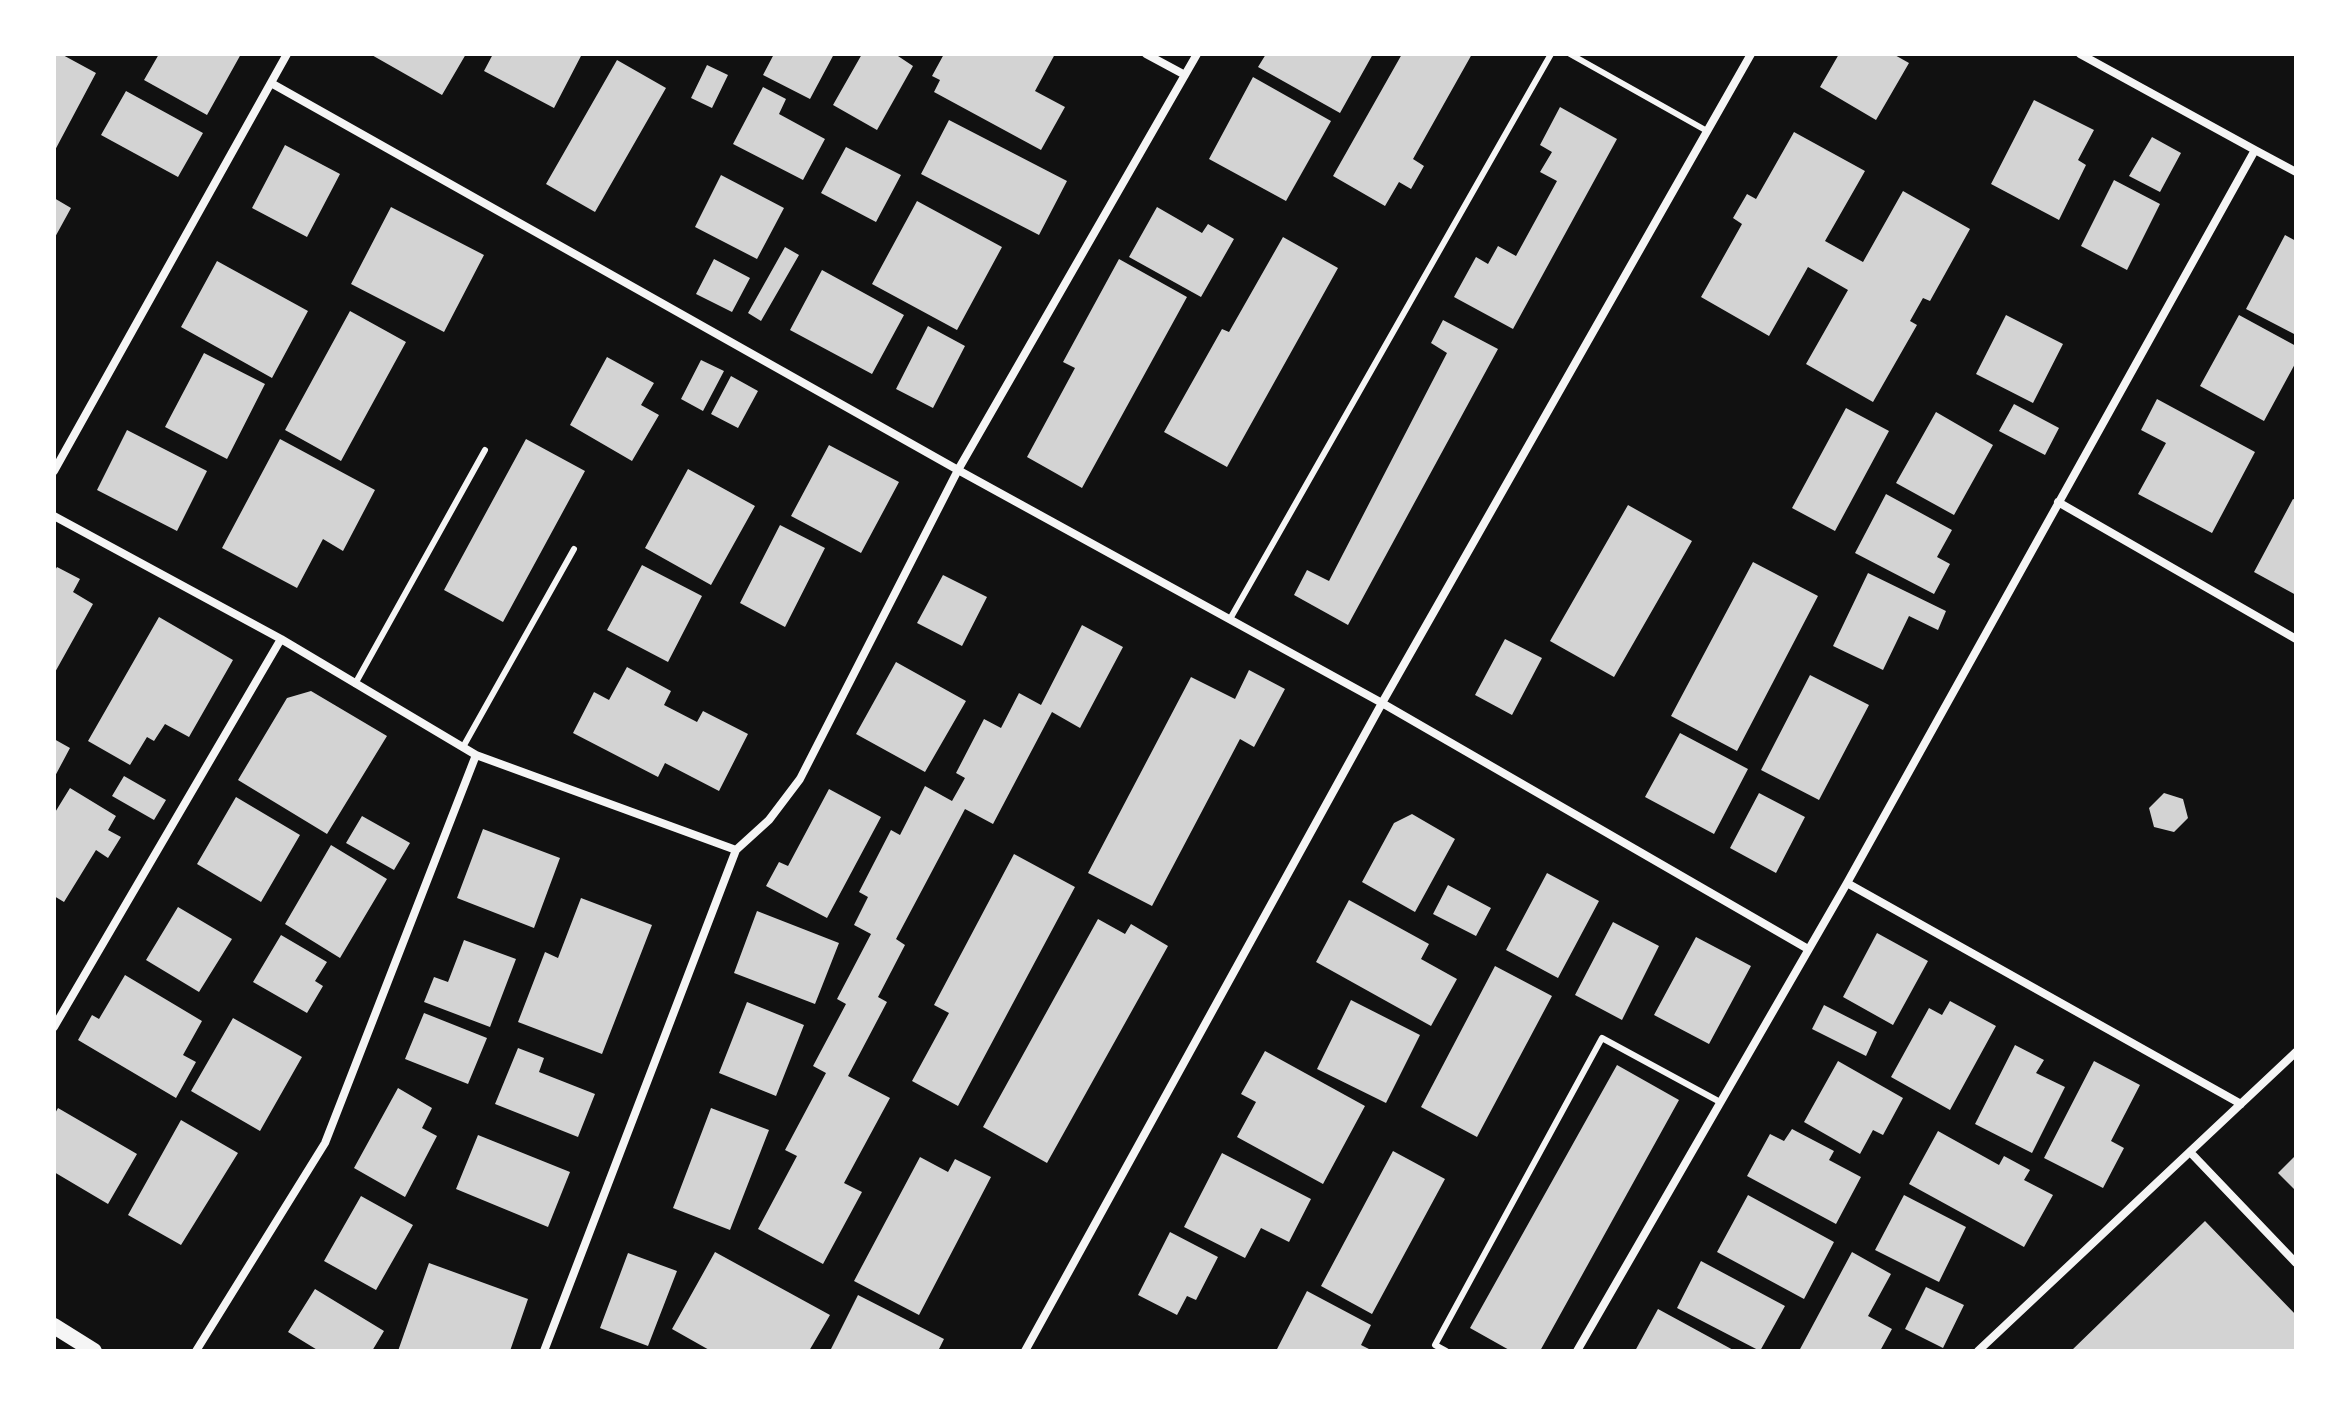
<!DOCTYPE html>
<style>
body{margin:0}
#map{position:relative;width:2350px;height:1405px;overflow:hidden;background:#111;font-family:Lato,sans-serif}
canvas{display:block}
.frame{position:absolute;inset:0;border:56px solid #fff;pointer-events:none}
</style>
<div id="map">
<canvas width="2350" height="1405"></canvas>
<div class="frame"></div>
</div>
<script>
const context = document.querySelector('canvas').getContext('2d');
context.lineJoin = 'round';
function paint(path, color) { context.fillStyle = color; context.fill(path, 'evenodd'); }
const toPath = rows => new Path2D(rows.map(r => 'M' + r).join(''));
function trace(path, color, width, dash) { context.strokeStyle = color; context.lineWidth = width; context.lineCap = dash ? 'butt' : 'round'; context.setLineDash(dash || []); context.stroke(path); }
const building = toPath([
 [54,54,61,54,96,73,54,152],
 [159,54,241,54,207,115,144,80],
 [370,54,466,54,442,95],
 [493,54,582,54,554,108,484,71],
 [774,54,834,54,810,99,763,75],
 [862,54,895,54,913,66,877,130,833,105],
 [944,54,1055,54,1035,91,1065,107,1041,150,934,92,940,80,932,76],
 [1266,54,1373,54,1340,113,1258,67],
 [1402,54,1472,54,1413,159,1424,166,1411,189,1399,182,1385,206,1333,176],
 [1839,54,1893,54,1909,63,1876,120,1820,87],
 [617,60,666,88,595,212,546,184],
 [707,65,728,75,712,108,691,98],
 [1253,77,1331,121,1286,201,1209,159],
 [763,87,786,99,779,114,825,139,803,180,733,144],
 [126,91,203,133,178,177,101,135],
 [2034,100,2094,130,2078,160,2086,165,2059,220,1991,184],
 [1560,107,1617,139,1513,329,1454,297,1476,257,1488,264,1498,246,1516,256,1557,181,1540,172,1552,152,1540,145],
 [949,120,1067,181,1039,235,921,174],
 [1794,132,1865,171,1825,241,1863,262,1903,191,1970,229,1930,301,1923,298,1910,321,1917,325,1873,402,1806,364,1848,290,1808,267,1769,336,1701,297,1742,224,1733,218,1747,194,1756,199],
 [2152,137,2181,153,2160,192,2129,176],
 [285,145,340,174,307,237,252,208],
 [846,147,901,175,876,222,821,193],
 [721,175,784,208,757,259,695,227],
 [2114,180,2160,204,2127,270,2081,246],
 [54,198,71,208,54,239],
 [917,201,1002,247,957,330,872,284],
 [391,207,484,255,444,332,351,284],
 [1157,207,1202,233,1208,224,1234,239,1201,297,1129,257],
 [2285,235,2296,241,2296,335,2246,309],
 [1283,237,1338,268,1227,467,1164,432,1222,329,1229,332],
 [785,247,799,255,761,321,748,313],
 [714,259,750,278,732,312,696,294],
 [1119,259,1187,297,1082,488,1027,457,1075,368,1063,362],
 [217,261,308,311,272,378,181,327],
 [822,270,904,315,872,374,790,330],
 [350,311,406,342,341,461,285,430],
 [2006,315,2063,344,2033,403,1976,374],
 [2239,315,2296,346,2296,362,2264,421,2200,386],
 [1443,320,1498,349,1348,625,1294,595,1307,570,1329,581,1447,353,1431,343],
 [928,326,965,346,933,408,896,389],
 [204,353,265,384,227,459,165,427],
 [607,357,654,383,641,405,659,415,632,461,570,425],
 [701,360,724,371,703,411,681,399],
 [731,376,758,391,738,428,711,414],
 [2157,399,2255,452,2212,533,2138,494,2166,443,2141,430],
 [2014,404,2059,428,2045,455,1999,431],
 [1846,408,1889,431,1835,531,1792,508],
 [1936,412,1993,445,1954,515,1896,483],
 [127,430,207,471,177,531,97,490],
 [280,439,375,490,343,551,323,539,297,588,222,548],
 [526,439,585,471,503,622,444,590],
 [829,445,899,482,861,553,791,516],
 [688,469,755,506,711,585,645,548],
 [1886,494,1952,530,1937,557,1950,564,1934,594,1855,553],
 [2293,499,2296,500,2296,595,2254,572],
 [1628,505,1692,541,1614,677,1550,641],
 [780,525,825,548,785,627,740,603],
 [1753,562,1818,596,1737,751,1671,716],
 [642,565,702,596,668,662,607,630],
 [57,567,80,579,73,592,93,604,54,674,54,572],
 [1868,573,1946,611,1938,630,1909,616,1883,670,1833,646],
 [943,575,987,597,962,646,917,623],
 [159,617,233,660,189,737,165,724,154,741,147,737,130,765,88,741],
 [1082,625,1123,647,1080,728,1052,712,993,824,965,809,896,939,905,945,878,997,887,1002,848,1076,890,1098,844,1183,862,1192,823,1264,758,1229,797,1156,785,1150,826,1073,813,1066,846,1004,837,999,871,934,854,925,868,897,859,892,891,830,900,835,925,786,952,801,965,778,956,773,984,719,1001,728,1019,693,1041,705],
 [1505,639,1542,658,1512,715,1475,695],
 [896,662,966,701,925,772,856,734],
 [627,667,671,691,664,705,697,722,703,711,748,734,719,791,665,763,658,777,573,733,594,692,609,700],
 [1249,670,1285,689,1254,747,1240,739,1152,906,1088,873,1191,677,1235,699],
 [1810,675,1869,705,1819,800,1761,770],
 [311,691,387,736,327,834,238,780,287,698],
 [1680,733,1748,769,1714,834,1645,797],
 [54,739,70,748,54,778],
 [124,776,166,800,154,820,112,796],
 [70,788,116,816,108,830,121,837,108,858,96,850,64,902,54,896,54,814],
 [829,789,881,817,827,918,766,886,779,862,788,866],
 [1759,793,1805,817,1776,873,1730,848],
 [2164,793,2183,799,2188,818,2174,832,2154,827,2149,808],
 [236,797,300,835,261,902,197,864],
 [1412,814,1455,839,1415,912,1362,882,1394,823],
 [362,816,410,843,394,870,346,843],
 [483,829,560,858,534,928,457,898],
 [331,845,387,879,340,958,285,924],
 [1014,854,1075,887,958,1106,912,1081,949,1013,934,1005],
 [1547,873,1599,901,1558,978,1506,950],
 [1448,885,1491,908,1476,936,1433,914],
 [581,898,652,925,602,1054,518,1022,545,952,558,958],
 [1349,900,1429,944,1421,959,1457,979,1431,1026,1316,962],
 [178,907,232,939,199,992,146,960],
 [757,911,839,943,815,1004,734,973],
 [1098,919,1125,934,1131,924,1168,946,1047,1163,983,1127],
 [1613,922,1659,946,1622,1020,1575,995],
 [1877,933,1928,961,1893,1025,1843,997],
 [281,935,327,962,315,981,323,986,307,1013,253,982],
 [1696,937,1751,966,1709,1044,1654,1015],
 [464,940,516,959,490,1027,424,1002,434,977,448,982],
 [1495,966,1552,996,1477,1137,1421,1107],
 [125,975,202,1021,183,1055,196,1062,176,1098,78,1040,92,1015,99,1019],
 [1351,1000,1420,1035,1386,1103,1317,1069],
 [1950,1001,1996,1026,1950,1110,1891,1077,1929,1008,1942,1015],
 [747,1002,804,1025,776,1096,719,1073],
 [1824,1005,1877,1032,1866,1056,1812,1029],
 [424,1013,487,1038,468,1084,405,1059],
 [233,1018,302,1057,260,1131,191,1091],
 [2015,1045,2044,1060,2036,1073,2065,1087,2032,1153,1975,1124],
 [518,1048,544,1058,539,1072,595,1094,578,1137,495,1104],
 [1265,1051,1365,1106,1323,1184,1237,1137,1256,1102,1241,1094],
 [1838,1061,1903,1098,1883,1135,1873,1130,1860,1154,1804,1122],
 [2094,1061,2140,1085,2111,1141,2124,1148,2103,1188,2044,1158],
 [1617,1065,1679,1100,1540,1351,1511,1351,1470,1328],
 [398,1088,432,1108,422,1128,437,1136,405,1197,354,1168],
 [58,1108,137,1154,108,1204,54,1172,54,1115],
 [711,1108,769,1130,730,1230,673,1208],
 [181,1120,238,1153,181,1245,128,1215],
 [1792,1129,1834,1151,1829,1160,1861,1177,1836,1224,1747,1176,1770,1134,1784,1141],
 [1938,1131,1999,1165,2004,1156,2030,1170,2024,1180,2053,1195,2024,1247,1909,1184],
 [478,1135,570,1172,548,1227,456,1189],
 [1393,1151,1445,1179,1372,1314,1321,1286],
 [1222,1153,1311,1199,1289,1242,1261,1228,1245,1258,1184,1227],
 [2296,1155,2296,1191,2278,1173],
 [920,1157,948,1172,955,1159,991,1177,919,1315,854,1281],
 [1748,1195,1834,1242,1804,1299,1717,1252],
 [1904,1195,1966,1227,1939,1282,1875,1250],
 [361,1196,413,1225,376,1290,324,1261],
 [2205,1221,2296,1315,2296,1351,2071,1351],
 [1170,1232,1218,1257,1196,1300,1187,1296,1177,1315,1138,1295],
 [715,1252,830,1315,809,1351,711,1351,672,1329],
 [1852,1252,1891,1274,1868,1316,1892,1329,1880,1351,1799,1351],
 [628,1253,677,1271,648,1346,600,1328],
 [1701,1261,1785,1306,1760,1351,1677,1308],
 [429,1263,528,1299,510,1351,398,1351],
 [1926,1287,1964,1305,1943,1348,1905,1329],
 [315,1289,384,1331,372,1351,319,1351,288,1332],
 [1307,1291,1371,1325,1361,1345,1373,1351,1276,1351],
 [858,1295,944,1339,938,1351,830,1351],
 [1658,1309,1735,1351,1635,1351]
]);
const service = toPath([
 [1570,54,1707,131],
 [1230,619,1551,54],
 [355,684,485,450],
 [463,747,574,549],
 [1446,1351,1435,1345,1602,1038,1720,1102]
]);
const minor = toPath([
 [1146,54,1185,75],
 [2080,54,2255,150],
 [271,83,958,470,1382,703,1808,949],
 [54,471,287,54],
 [2058,502,2296,639],
 [54,516,281,639,476,755,736,850],
 [1847,883,2241,1104],
 [54,1027,281,639],
 [2190,1152,2296,1263],
 [196,1351,325,1143,476,755],
 [544,1351,736,850,769,820,800,779,958,470,1197,54],
 [1025,1351,1382,703,1751,54],
 [1577,1351,1847,883,2255,150,2296,172],
 [1978,1351,2296,1052]
]);
const secondary = toPath([
 [54,1326,94,1351]
]);
paint(building, '#d3d3d3');
trace(service, '#f5f5f5', 6);
trace(minor, '#f5f5f5', 8);
trace(secondary, '#f5f5f5', 16);
</script>
